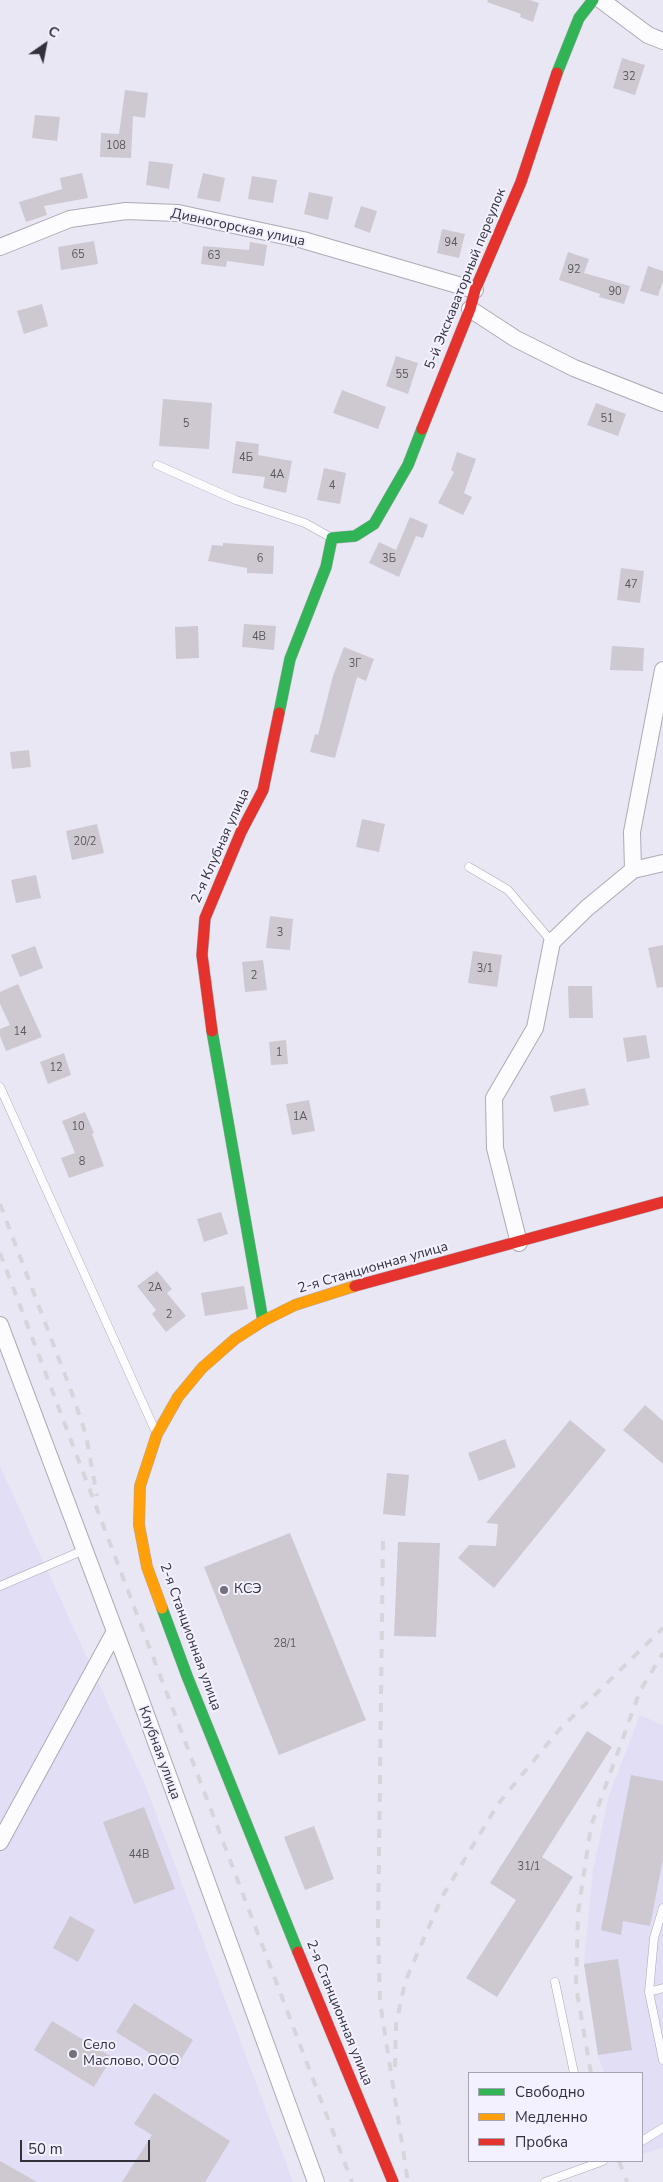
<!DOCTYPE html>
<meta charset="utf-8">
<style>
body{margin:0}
#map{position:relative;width:663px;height:2182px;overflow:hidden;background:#eae7f4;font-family:"Nunito Sans",sans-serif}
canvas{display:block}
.legend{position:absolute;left:468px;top:2072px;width:175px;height:90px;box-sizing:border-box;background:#f3f0ff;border:1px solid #a6a4b1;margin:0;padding:6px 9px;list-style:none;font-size:15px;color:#33323b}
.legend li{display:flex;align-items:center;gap:10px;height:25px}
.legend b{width:25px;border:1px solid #a6a4b1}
.north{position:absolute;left:20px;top:20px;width:50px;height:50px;-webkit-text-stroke:4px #f3f0ff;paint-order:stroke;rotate:33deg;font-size:14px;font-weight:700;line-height:20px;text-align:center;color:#33323b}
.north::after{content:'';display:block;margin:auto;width:18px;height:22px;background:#33323b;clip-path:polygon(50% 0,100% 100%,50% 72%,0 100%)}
.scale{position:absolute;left:20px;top:2140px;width:130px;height:22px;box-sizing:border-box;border:2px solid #33323b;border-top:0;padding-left:6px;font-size:15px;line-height:18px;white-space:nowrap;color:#33323b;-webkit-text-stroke:4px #f3f0ff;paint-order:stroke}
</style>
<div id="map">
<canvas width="663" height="2182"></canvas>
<ul class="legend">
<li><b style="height:6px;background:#30b455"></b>Свободно</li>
<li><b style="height:6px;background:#ff9f0a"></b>Медленно</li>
<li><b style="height:6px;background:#e5322d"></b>Пробка</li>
</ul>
<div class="north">С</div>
<div class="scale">50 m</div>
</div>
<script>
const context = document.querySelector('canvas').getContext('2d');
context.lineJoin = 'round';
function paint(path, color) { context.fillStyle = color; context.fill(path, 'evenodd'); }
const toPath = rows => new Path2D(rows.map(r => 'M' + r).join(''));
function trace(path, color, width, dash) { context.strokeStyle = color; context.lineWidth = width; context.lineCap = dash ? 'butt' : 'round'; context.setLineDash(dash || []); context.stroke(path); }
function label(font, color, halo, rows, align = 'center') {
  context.font = font + ' "Nunito Sans",sans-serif'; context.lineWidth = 4; context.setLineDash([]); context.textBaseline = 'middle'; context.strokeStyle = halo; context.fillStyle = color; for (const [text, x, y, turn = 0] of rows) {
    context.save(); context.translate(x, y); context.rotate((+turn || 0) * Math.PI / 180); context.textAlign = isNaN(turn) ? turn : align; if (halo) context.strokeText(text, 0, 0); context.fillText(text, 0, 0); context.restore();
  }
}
const built = toPath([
 [0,1466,146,1787,293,2182,0,2182],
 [640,1715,663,1725,663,2148,642,2154,642,2073,604,2073,598,2055,584,1964,593,1870,609,1795]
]);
const building = toPath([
 [488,0,530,0,539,3,533,22,520,17,521,14,487,2],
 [622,58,645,65,635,95,613,88],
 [125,90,148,93,145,118,133,116,131,158,100,157,101,133,119,134],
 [35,115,60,117,57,141,32,138],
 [149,161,173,164,169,189,146,185],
 [82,173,88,198,44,206,47,215,26,222,19,202,62,189,60,178],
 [203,173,225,178,220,202,197,198],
 [252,176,277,180,273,203,248,199],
 [309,192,333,197,328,220,304,214],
 [361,206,377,211,370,233,354,227],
 [442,229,465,234,459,258,437,253],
 [94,241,98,264,61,270,58,247],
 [250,242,267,245,264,266,227,261,226,267,201,264,203,246,249,250],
 [568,252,589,259,584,273,630,286,624,304,599,297,600,294,559,280],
 [648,266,663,271,663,281,658,296,640,291],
 [42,304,48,326,24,334,17,311],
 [396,356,418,363,408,394,386,386],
 [342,390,386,407,378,429,333,413],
 [163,399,212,403,209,449,159,446],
 [596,403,626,414,618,436,587,425],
 [236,441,259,444,258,455,292,461,286,493,263,488,265,477,232,473],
 [457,452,476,459,464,493,472,497,463,515,438,503,454,472,451,470],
 [324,468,346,473,340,504,317,500],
 [410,517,428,525,423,538,416,536,399,577,369,563,379,542,396,550],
 [223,543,274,546,273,574,247,573,247,568,208,561,212,545,223,546],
 [621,568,644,571,640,603,617,600],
 [244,624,276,626,274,650,242,647],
 [198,626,199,658,176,659,175,627],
 [612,646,644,648,643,671,610,670],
 [344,647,374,659,366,681,357,677,335,758,310,752,315,734,318,735,333,676],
 [29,750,31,767,12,769,10,752],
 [362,819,385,824,379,852,356,847],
 [97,824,104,853,72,860,66,831],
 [36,875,41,898,16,903,11,880],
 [270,916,293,919,290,950,266,948],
 [663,945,663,987,657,988,648,948],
 [35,946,43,968,20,977,11,955],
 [473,951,502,955,497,987,468,983],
 [263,960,267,990,245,992,242,962],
 [18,984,42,1037,6,1051,0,1036,0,1029,10,1025,0,1004,0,992],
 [568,986,592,986,593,1018,569,1018],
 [646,1035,650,1058,627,1062,623,1038],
 [286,1040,288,1064,271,1065,269,1042],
 [64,1053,71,1075,48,1084,40,1062],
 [585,1088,589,1105,554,1112,550,1096],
 [309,1100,315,1131,292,1135,286,1104],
 [85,1112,94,1133,92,1134,104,1166,69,1178,61,1158,75,1153,62,1121],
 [221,1212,228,1234,204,1242,197,1219],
 [157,1271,172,1289,167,1293,186,1316,166,1332,152,1314,156,1310,137,1286],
 [244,1286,248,1309,205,1316,201,1293],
 [645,1405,663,1421,663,1464,623,1430],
 [570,1420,606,1450,494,1588,458,1558,469,1545,496,1546,498,1524,486,1523],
 [505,1439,516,1467,479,1481,468,1453],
 [387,1473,409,1475,405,1516,383,1514],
 [290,1533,366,1720,279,1755,204,1567],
 [398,1542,440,1543,436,1637,394,1636],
 [587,1731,612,1747,542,1857,573,1877,497,1997,466,1978,516,1900,490,1883],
 [631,1775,663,1781,663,1859,650,1926,623,1921,621,1935,601,1930],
 [144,1807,175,1889,134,1904,103,1822],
 [314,1826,334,1879,305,1890,284,1837],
 [70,1916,95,1930,78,1962,53,1948],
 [618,1959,632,2050,598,2055,584,1964],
 [134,2003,193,2040,175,2069,116,2032],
 [52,2021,112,2057,94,2087,34,2050],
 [154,2093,230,2141,205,2182,122,2182,152,2135,134,2124],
 [0,2161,37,2182,0,2182]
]);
const lane = toPath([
 [157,465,236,500,305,523,330,537],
 [469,867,508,890,552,942],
 [0,1087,154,1428],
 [0,1586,84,1550],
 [555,1982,574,2073],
 [663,1988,649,1992,663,2060],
 [649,1992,654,1938,663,1908],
 [642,2141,663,2128],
 [545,2182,603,2161]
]);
const street = toPath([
 [601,0,648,35,663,41],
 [0,247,70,219,126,211,178,213,303,240,475,290],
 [470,309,516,339,574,368,663,403],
 [633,870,632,832,663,670],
 [519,1243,495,1148,494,1098,535,1028,552,942,587,908,633,870,663,863],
 [0,1325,136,1687,316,2182],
 [0,1842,114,1633]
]);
const fast = toPath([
 [557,73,579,18,593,0],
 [279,713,290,659,326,567,332,538,355,536,374,524,408,465,422,429],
 [212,1031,263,1321],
 [162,1608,187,1676,298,1952]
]);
const slow = toPath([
 [162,1608,147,1567,139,1525,140,1486,157,1434,178,1397,202,1368,235,1339,263,1321,295,1305,355,1286]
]);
const jam = toPath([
 [422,429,470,309,475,290,521,182,557,73],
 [212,1031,202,955,205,918,241,832,263,790,279,713],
 [355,1286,663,1202],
 [298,1952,393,2182]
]);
const rail = toPath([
 [0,1204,73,1396,86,1435,97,1496],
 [0,1253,352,2182],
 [383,1541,378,1929,380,2002,408,2182],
 [395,2067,396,2025,405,1982,442,1897,498,1804,559,1730,663,1628],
 [591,2073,576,1987,578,1913,591,1826,640,1691,663,1653],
 [619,2161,627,2182]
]);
const markers = [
 [224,1590,5,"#73717c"],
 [73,2054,5,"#73717c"]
];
const numberNames = [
 ["32",629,77],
 ["108",116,146],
 ["94",451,243],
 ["65",78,255],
 ["63",214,256],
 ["92",574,270],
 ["90",615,292],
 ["55",402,375],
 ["51",607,419],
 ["5",186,424],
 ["4Б",246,458],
 ["4А",277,475],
 ["4",332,486],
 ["6",260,559],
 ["3Б",389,559],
 ["47",631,585],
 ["4В",259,637],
 ["3Г",355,664],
 ["20/2",85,842],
 ["3",280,933],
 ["3/1",485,969],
 ["2",254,976],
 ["14",20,1032],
 ["1",279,1053],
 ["12",56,1068],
 ["1А",300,1117],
 ["10",78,1127],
 ["8",82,1162],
 ["2А",155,1288],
 ["2",169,1315],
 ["28/1",285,1644],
 ["44В",139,1855],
 ["31/1",529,1867]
];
const streetNames = [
 ["Дивногорская улица",238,228,12],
 ["5-й Экскаваторный переулок",466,279,-68],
 ["2-я Клубная улица",221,846,-66],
 ["2-я Станционная улица",373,1268,-16],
 ["2-я Станционная улица",190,1637,70],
 ["Клубная улица",159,1753,70],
 ["2-я Станционная улица",339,2013,68]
];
const poiNames = [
 ["КСЭ",234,1590],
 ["Село",83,2046],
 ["Маслово, ООО",83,2062]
];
paint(built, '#e2def5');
paint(building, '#cec8d0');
trace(lane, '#adaab5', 9);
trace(street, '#adaab5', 18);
trace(fast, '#adaab5', 12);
trace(slow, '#adaab5', 12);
trace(jam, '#adaab5', 12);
trace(lane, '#fcfbfd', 8);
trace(street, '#fcfbfd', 16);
trace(fast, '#30b455', 11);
trace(slow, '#ff9f0a', 11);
trace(jam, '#e5322d', 11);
trace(rail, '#d6d5da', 4, [9, 9]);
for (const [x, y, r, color] of markers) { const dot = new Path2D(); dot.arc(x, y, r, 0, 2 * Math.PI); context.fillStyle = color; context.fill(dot); trace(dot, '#f3f0ff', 2); }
label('11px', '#5a5860', null, numberNames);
label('14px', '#33323b', '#f3f0ff', streetNames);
label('14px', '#33323b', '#f3f0ff', poiNames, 'left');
</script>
